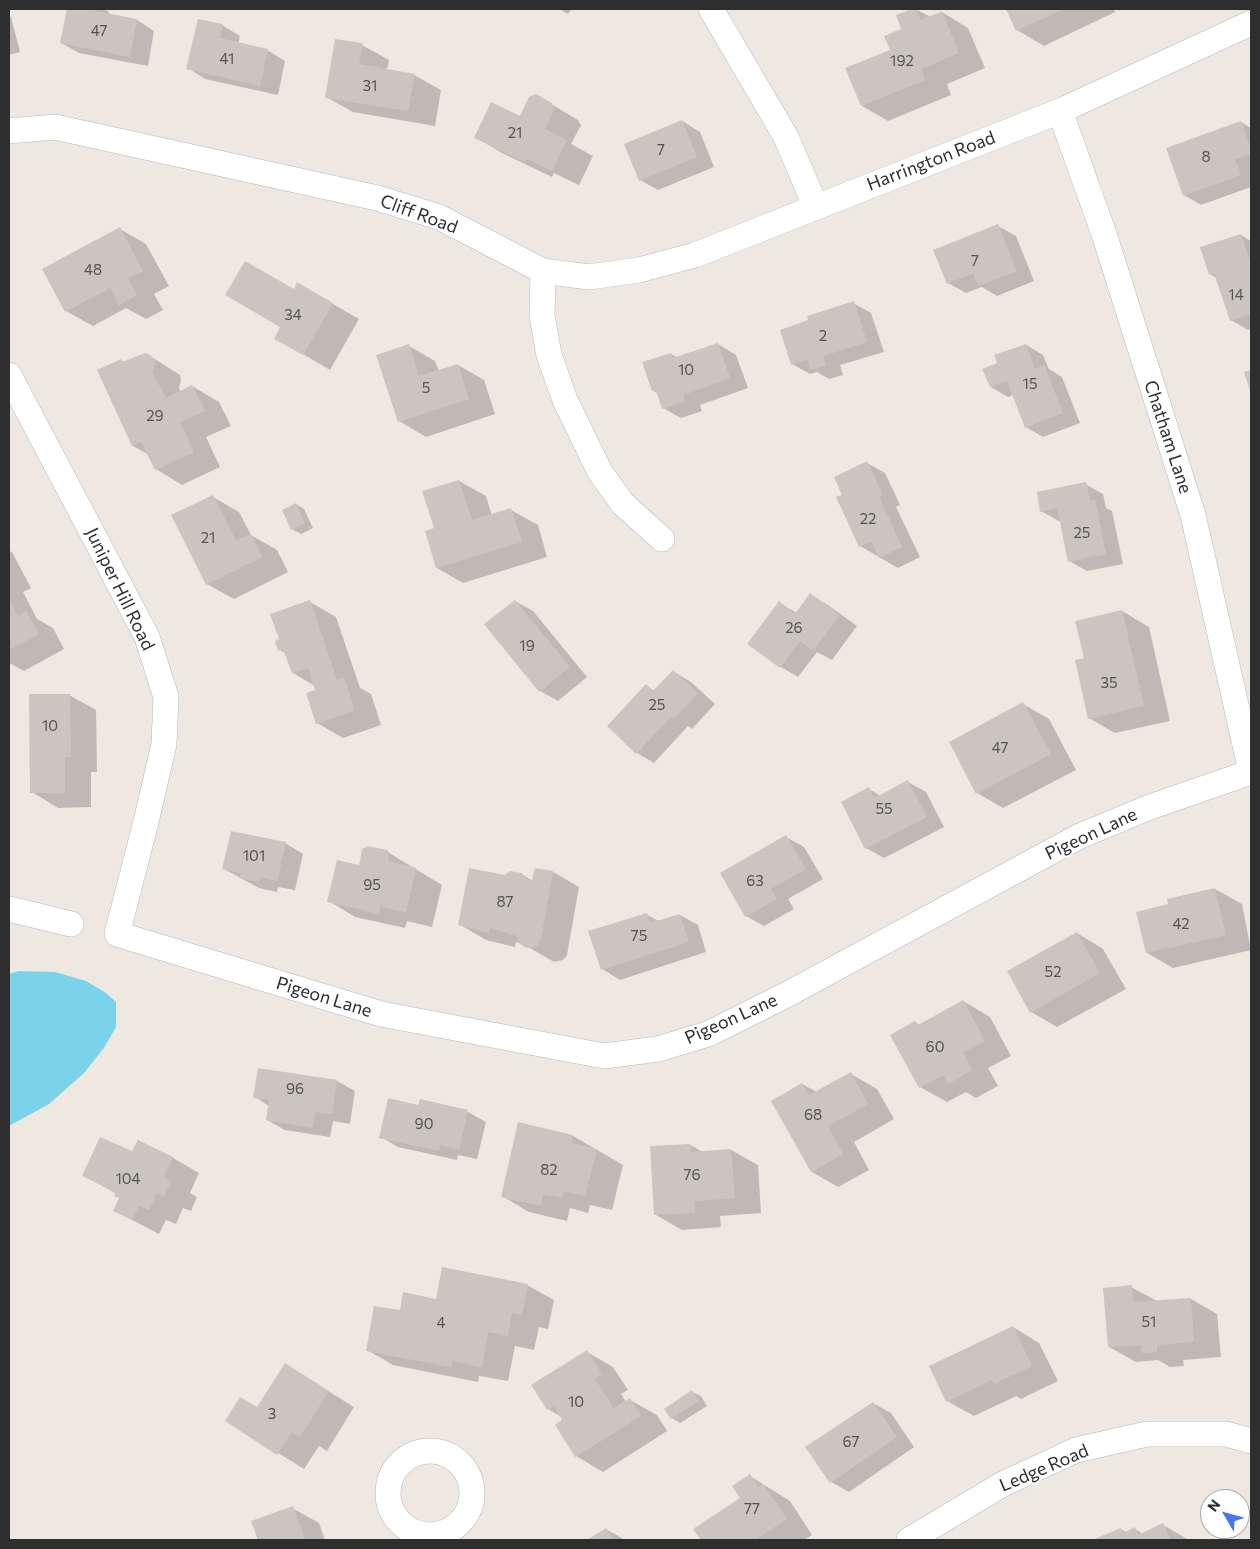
<!DOCTYPE html>
<style>
body{margin:0}
#map{position:relative;width:1260px;height:1549px;overflow:hidden;background:#eee8e1;font-family:Commissioner,sans-serif}
canvas{display:block}
.frame{position:absolute;inset:0;border:10px solid #2e2e2e;pointer-events:none}
.north{position:absolute;left:1200px;top:1489px;width:50px;height:50px;box-sizing:border-box;background:#fff;border:1px solid #ababab;border-radius:50%;rotate:307deg;font-size:14px;font-weight:700;line-height:20px;text-align:center;color:#2e2e2e}
.north::after{content:'';display:block;margin:auto;width:18px;height:22px;background:#4a74f2;clip-path:polygon(50% 0,100% 100%,50% 72%,0 100%)}
</style>
<div id="map">
<canvas width="1260" height="1549"></canvas>
<div class="frame"></div>
<div class="north">N</div>
</div>
<script>
const context = document.querySelector('canvas').getContext('2d');
context.lineJoin = 'round';
function paint(path, color) { context.fillStyle = color; context.fill(path, 'evenodd'); }
const toPath = rows => new Path2D(rows.map(r => 'M' + r).join(''));
function trace(path, color, width, dash) { context.strokeStyle = color; context.lineWidth = width; context.lineCap = dash ? 'butt' : 'round'; context.setLineDash(dash || []); context.stroke(path); }
function label(font, color, halo, rows, align = 'center') {
  context.font = font + ' Commissioner,sans-serif'; context.lineWidth = 4.5; context.setLineDash([]); context.textBaseline = 'middle'; context.strokeStyle = halo; context.fillStyle = color; for (const [text, x, y, turn = 0] of rows) {
    context.save(); context.translate(x, y); context.rotate((+turn || 0) * Math.PI / 180); context.textAlign = isNaN(turn) ? turn : align; if (halo) context.strokeText(text, 0, 0); context.fillText(text, 0, 0); context.restore();
  }
}
const water = toPath([
 [19,971,55,972,86,981,106,993,116,1002,116,1027,104,1048,84,1073,49,1104,9,1126,9,974]
]);
const shadow = toPath([
 [68,9,103,9,109,12,109,15,137,20,154,31,148,66,79,53,61,43],
 [559,9,572,9,568,14],
 [915,9,931,17,942,12,968,28,985,68,947,84,951,95,888,121,862,106,903,29,897,16],
 [1007,9,1114,9,1115,12,1044,46,1017,30],
 [9,16,11,17,20,52,9,55],
 [222,25,240,36,238,44,267,50,285,61,278,95,205,79,188,68],
 [362,45,389,60,387,70,414,75,441,90,435,126,353,112,326,97],
 [551,104,578,120,581,125,571,144,593,156,579,185,554,173,552,177,502,153,475,137],
 [682,121,700,132,714,167,658,190,640,180],
 [1241,122,1251,128,1251,187,1201,205,1184,195],
 [998,226,1016,236,1034,281,997,296,982,287,966,293,948,283],
 [120,229,146,244,169,286,154,294,163,310,146,319,126,308,93,326,66,311],
 [1241,235,1251,241,1251,329,1248,330,1231,320,1216,278,1210,274],
 [298,284,359,319,330,370,276,338,282,327],
 [853,303,871,313,884,352,840,365,843,375,829,379,817,372,810,374,792,364],
 [718,344,736,355,748,388,700,405,702,411,681,418,663,408,658,393,653,391,671,354,678,358],
 [1026,345,1043,355,1049,369,1062,377,1080,423,1043,437,1026,427,1013,395,1008,397,991,387,999,364],
 [409,346,435,361,439,371,458,365,484,380,495,414,426,437,399,421],
 [150,356,180,375,181,380,179,388,181,392,192,386,219,402,231,426,206,437,220,467,182,485,156,469,149,455,133,446,121,360,125,363],
 [867,463,885,473,900,505,896,507,920,557,898,568,860,546,844,495],
 [459,481,486,496,492,516,511,510,538,525,547,557,463,583,437,568,436,529],
 [1085,484,1103,494,1106,508,1112,511,1123,564,1087,571,1069,561,1061,521,1059,521,1041,511],
 [213,497,239,512,251,535,277,550,288,572,234,599,207,584],
 [296,504,304,509,313,528,301,534,292,529],
 [9,551,12,552,31,588,23,592,37,619,53,628,64,649,24,671,9,663],
 [810,595,828,605,857,626,832,660,817,652,798,677,781,667,779,603,797,613],
 [515,601,533,611,587,677,558,701,540,691],
 [310,602,336,617,360,688,371,694,381,725,343,738,317,723,317,691,315,686,293,673,286,654,280,650,281,640],
 [1122,611,1149,627,1170,721,1115,733,1089,718,1085,659],
 [673,671,691,682,715,704,692,729,688,726,654,763,637,753,646,686,655,691],
 [69,695,96,710,97,772,91,772,91,807,58,808,32,792],
 [1023,704,1049,719,1076,770,1003,808,977,793],
 [908,782,926,792,944,827,884,858,866,848,869,789,881,796],
 [786,837,804,847,823,879,788,899,794,909,764,926,746,916],
 [285,843,303,854,295,890,278,887,277,892,259,888,224,869],
 [386,851,442,885,432,927,407,921,405,928,355,917,329,901,360,867],
 [553,872,579,887,567,955,563,960,554,962,523,944,516,942,515,947,486,940,459,924,506,877,521,874,533,881],
 [1215,889,1242,904,1251,950,1173,968,1147,953,1170,905],
 [646,914,660,922,680,915,698,925,706,952,620,980,602,969],
 [1077,933,1103,949,1126,989,1057,1027,1031,1012],
 [963,1001,990,1017,1011,1056,988,1068,998,1086,976,1098,966,1092,947,1102,920,1087,915,1022,920,1025],
 [851,1074,877,1089,894,1119,854,1142,869,1170,838,1187,812,1172,802,1084,817,1092],
 [337,1081,355,1091,350,1124,333,1121,330,1137,285,1130,267,1120,269,1106,255,1097],
 [421,1101,468,1112,486,1122,477,1159,458,1155,457,1160,398,1147,381,1137,419,1107],
 [573,1136,623,1165,612,1210,590,1205,588,1213,570,1208,567,1221,529,1212,502,1196],
 [138,1142,173,1158,199,1173,190,1193,197,1197,191,1211,183,1208,176,1224,166,1220,159,1234,115,1211,121,1198,117,1194,84,1176,133,1153],
 [690,1145,703,1152,731,1150,758,1165,761,1213,720,1216,721,1227,682,1230,656,1215],
 [527,1285,554,1300,548,1329,539,1327,534,1350,515,1346,508,1381,479,1376,478,1382,393,1365,367,1350,437,1300],
 [1131,1287,1157,1301,1191,1299,1217,1314,1221,1357,1183,1360,1184,1366,1170,1367,1158,1360,1136,1362,1109,1347],
 [1013,1327,1039,1343,1058,1381,1021,1399,1016,1396,974,1416,947,1401],
 [587,1352,613,1367,628,1390,621,1394,626,1402,630,1400,657,1415,667,1431,603,1472,576,1456,557,1425,564,1420,562,1417,548,1409],
 [286,1365,354,1407,327,1451,319,1446,304,1469,227,1421,258,1408],
 [692,1392,701,1396,707,1406,680,1423,672,1418],
 [873,1403,891,1413,914,1447,849,1492,831,1482],
 [750,1476,790,1501,812,1535,804,1540,702,1540,695,1529,742,1499],
 [292,1508,319,1523,325,1540,260,1540,253,1522],
 [1163,1525,1189,1540,1095,1540,1121,1529,1126,1532,1135,1529,1143,1534],
 [606,1529,625,1540,589,1540]
]);
const building = toPath([
 [67,9,91,9,90,10,137,19,130,57,60,43],
 [912,9,916,9,921,20,942,11,959,53,921,69,925,80,861,106,845,68,890,50,884,36,901,29,896,15],
 [1006,9,1064,9,1016,31],
 [198,19,223,24,220,38,268,49,260,86,186,69],
 [335,39,363,43,359,64,415,74,408,111,325,98],
 [536,94,552,103,554,110,545,129,567,140,552,171,527,159,525,162,474,138,491,102,520,116,529,97],
 [682,120,697,157,639,181,624,144],
 [1241,121,1251,149,1251,154,1235,159,1241,175,1183,196,1166,148],
 [998,224,1017,271,978,286,973,273,947,284,933,250],
 [120,227,143,271,128,278,137,295,119,305,110,288,65,312,42,269],
 [1241,234,1249,258,1251,257,1251,314,1230,321,1214,273,1209,275,1200,247],
 [245,261,294,289,297,282,333,303,303,355,274,339,280,327,225,295],
 [854,301,867,342,823,356,826,365,811,370,807,359,791,365,780,330,808,320,807,316],
 [718,343,730,378,683,395,685,401,662,409,656,390,652,391,642,362,671,353,673,358],
 [409,344,419,376,458,364,469,399,398,422,376,355],
 [1026,344,1035,369,1044,365,1063,413,1025,428,1007,381,990,387,982,369,997,363,994,355],
 [145,353,150,355,154,359,155,364,152,372,166,398,192,385,205,411,180,422,194,452,155,470,141,442,132,446,97,370,121,359,122,362],
 [1251,370,1251,394,1244,372],
 [867,461,883,495,879,497,902,547,879,558,871,541,859,547,836,497,842,495,834,477],
 [459,480,472,520,511,508,522,542,436,568,425,531,434,528,422,491],
 [1086,482,1090,501,1095,500,1106,554,1068,562,1057,508,1040,512,1037,492],
 [213,495,236,541,251,534,262,557,206,585,171,515],
 [296,503,305,523,291,530,282,510],
 [810,593,840,615,813,651,800,641,780,668,747,644,779,601,795,614],
 [9,599,18,616,26,611,39,634,9,650],
 [310,600,337,680,344,677,355,710,316,724,306,693,315,690,308,668,292,673,283,649,278,651,275,641,279,639,270,614],
 [515,600,570,667,539,692,484,624],
 [1122,610,1144,706,1088,719,1075,660,1084,658,1075,621],
 [673,670,698,693,674,719,671,717,636,754,607,726,646,684,653,691],
 [29,694,70,694,71,757,65,757,65,793,30,793],
 [1023,702,1051,754,976,794,949,742],
 [908,780,927,817,865,849,841,802,869,787,874,798],
 [231,831,286,842,277,881,261,877,259,882,239,878,241,873,222,869],
 [786,835,806,869,771,889,777,899,745,917,720,873],
 [368,846,387,850,389,853,388,861,416,868,406,912,380,907,379,914,327,902,337,860,359,865,362,849],
 [469,868,505,875,510,871,522,873,526,879,532,880,535,868,553,871,541,939,537,946,531,948,526,948,520,944,517,936,490,928,489,933,458,925],
 [1215,888,1226,935,1146,953,1136,912,1168,904,1167,899],
 [647,913,650,923,680,914,689,942,601,970,588,931],
 [1077,932,1100,973,1030,1013,1007,971],
 [963,1000,985,1041,963,1053,972,1070,948,1084,943,1075,919,1088,890,1035,915,1021,918,1025],
 [258,1068,337,1080,332,1114,315,1112,312,1128,266,1120,269,1100,253,1098],
 [851,1072,868,1104,828,1126,843,1154,811,1172,771,1101,802,1083,809,1095],
 [388,1098,418,1105,420,1099,468,1110,459,1150,440,1145,439,1151,379,1138],
 [518,1122,573,1135,571,1143,597,1149,585,1196,564,1191,562,1198,543,1194,541,1206,501,1197],
 [100,1137,132,1151,138,1140,173,1157,164,1177,171,1181,164,1197,157,1193,149,1210,139,1206,132,1220,113,1211,119,1198,114,1196,116,1192,82,1176],
 [690,1144,691,1152,731,1149,735,1198,694,1201,695,1213,654,1215,650,1146],
 [442,1267,528,1284,522,1315,512,1313,508,1336,488,1332,482,1367,453,1361,451,1367,366,1351,374,1306,400,1310,403,1292,436,1299],
 [1132,1285,1133,1302,1191,1298,1194,1342,1157,1345,1157,1352,1142,1353,1141,1345,1108,1347,1103,1288],
 [1013,1326,1032,1366,994,1384,992,1380,946,1402,929,1366],
 [587,1350,602,1374,595,1379,614,1408,630,1398,641,1416,575,1457,555,1425,562,1420,554,1406,547,1410,531,1385],
 [285,1363,329,1391,300,1437,292,1432,277,1455,225,1421,240,1397,257,1407],
 [692,1390,699,1401,671,1419,664,1409],
 [873,1402,897,1437,830,1483,805,1447],
 [750,1474,758,1487,763,1484,787,1519,755,1540,701,1540,693,1529,740,1498,732,1486],
 [293,1506,305,1540,258,1540,251,1521],
 [1163,1523,1170,1540,1092,1540,1121,1528,1123,1533,1135,1527,1138,1535],
 [606,1528,614,1540,587,1540]
]);
const street = toPath([
 [711,9,786,137,816,207],
 [1060,111,1105,237,1193,515,1251,771],
 [9,131,55,127,377,198,439,217,543,271,589,277,639,270,695,255,1060,111,1251,23],
 [543,271,542,315,549,355,565,400,600,472,623,504,662,539],
 [9,375,147,637,166,697,164,744,146,822,117,934,381,1014,604,1056,658,1049,708,1034,786,995,1080,836,1150,807,1251,772],
 [9,909,71,924],
 '388 1493a42 42 0 1 1 84 0a42 42 0 1 1-84 0Z',
 [909,1540,1003,1484,1076,1450,1147,1434,1226,1434,1251,1441]
]);
const numberNames = [
 ["47",99,31],
 ["41",227,59],
 ["192",902,61],
 ["31",370,86],
 ["21",515,133],
 ["7",661,150],
 ["8",1206,157],
 ["7",975,261],
 ["48",93,270],
 ["14",1236,295],
 ["34",293,315],
 ["2",823,336],
 ["10",686,370],
 ["15",1030,384],
 ["5",426,388],
 ["29",155,416],
 ["22",868,519],
 ["25",1082,533],
 ["21",208,538],
 ["26",794,628],
 ["19",527,646],
 ["35",1109,683],
 ["25",657,705],
 ["10",50,726],
 ["47",1000,748],
 ["55",884,809],
 ["101",254,856],
 ["63",755,881],
 ["95",372,885],
 ["87",505,902],
 ["42",1181,924],
 ["75",639,936],
 ["52",1053,972],
 ["60",935,1047],
 ["96",295,1089],
 ["68",813,1115],
 ["90",424,1124],
 ["82",549,1170],
 ["76",692,1175],
 ["104",128,1179],
 ["51",1149,1322],
 ["4",441,1323],
 ["10",576,1402],
 ["3",272,1414],
 ["67",851,1442],
 ["77",752,1509]
];
const streetNames = [
 ["Harrington Road",931,161,-21],
 ["Cliff Road",419,214,20],
 ["Chatham Lane",1168,437,72],
 ["Juniper Hill Road",120,589,64],
 ["Pigeon Lane",1091,834,-25],
 ["Pigeon Lane",324,997,17],
 ["Pigeon Lane",731,1019,-24],
 ["Ledge Road",1044,1468,-23]
];
paint(water, '#7ad3ea');
paint(shadow, '#0003');
paint(building, '#cac6bf');
trace(street, '#b4b8c0', 26);
trace(street, '#fff', 25);
label('15px', '#555452', null, numberNames);
label('18px', '#2e2e2e', '#fff', streetNames);
</script>
